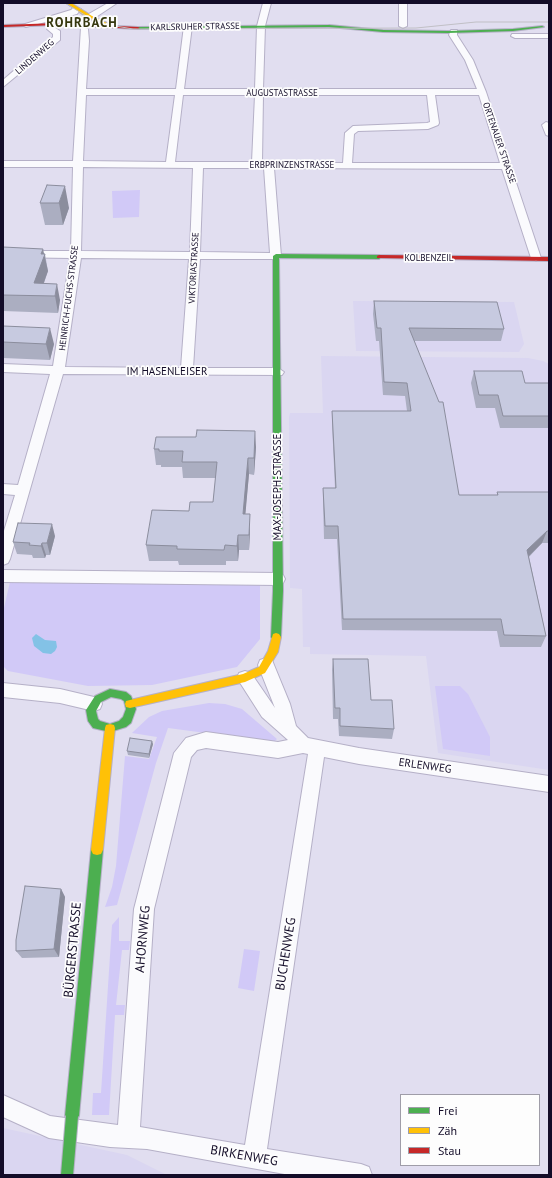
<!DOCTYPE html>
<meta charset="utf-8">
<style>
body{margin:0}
#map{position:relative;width:552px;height:1178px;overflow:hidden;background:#e1def0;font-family:"PT Sans",sans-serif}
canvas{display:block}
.frame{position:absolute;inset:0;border:4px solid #130c28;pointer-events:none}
.legend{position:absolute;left:400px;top:1094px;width:140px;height:72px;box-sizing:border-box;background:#fdfdfd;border:1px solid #9f9da8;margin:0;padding:5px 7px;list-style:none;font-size:12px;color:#130c28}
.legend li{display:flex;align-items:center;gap:8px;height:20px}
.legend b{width:20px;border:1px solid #9f9da8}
</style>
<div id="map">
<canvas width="552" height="1178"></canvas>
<div class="frame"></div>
<ul class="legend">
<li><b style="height:5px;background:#4caf50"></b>Frei</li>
<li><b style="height:5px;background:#ffc107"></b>Zäh</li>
<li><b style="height:5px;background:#c62828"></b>Stau</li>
</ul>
</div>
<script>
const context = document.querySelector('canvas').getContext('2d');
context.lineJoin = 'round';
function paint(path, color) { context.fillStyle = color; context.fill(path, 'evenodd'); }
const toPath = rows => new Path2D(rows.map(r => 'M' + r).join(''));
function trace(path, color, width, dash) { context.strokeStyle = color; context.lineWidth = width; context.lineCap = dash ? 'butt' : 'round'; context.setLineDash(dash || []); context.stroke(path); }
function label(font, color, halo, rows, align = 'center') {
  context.font = font + ' "PT Sans",sans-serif'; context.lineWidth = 3.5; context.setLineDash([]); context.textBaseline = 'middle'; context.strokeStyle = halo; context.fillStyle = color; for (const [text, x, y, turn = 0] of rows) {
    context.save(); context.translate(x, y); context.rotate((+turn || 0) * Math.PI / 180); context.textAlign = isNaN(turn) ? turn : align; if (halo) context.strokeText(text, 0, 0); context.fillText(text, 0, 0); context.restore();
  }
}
const built = toPath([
 [353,301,514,302,524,344,519,352,356,351],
 [321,356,528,358,543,361,549,364,549,770,438,753,426,656,310,654,310,647,303,647,302,589,290,588,289,417,290,413,323,413],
 [3,1128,127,1155,167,1175,3,1175]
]);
const green = toPath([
 [140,190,139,217,113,218,112,191],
 [10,582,260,585,260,639,237,667,152,685,88,686,8,671,3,666,3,612],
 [435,686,460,686,468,694,490,737,490,756,443,749],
 [209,703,225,704,242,709,277,739,274,742,168,728,156,763,117,905,105,907,112,887,116,866,125,756,149,759,157,737,132,733,149,717,162,711],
 [119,917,119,941,130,941,129,950,122,950,116,1005,125,1005,124,1015,115,1015,109,1115,92,1115,93,1093,101,1093,112,925],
 [244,949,260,951,254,991,238,988]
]);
const water = toPath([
 [36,634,45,640,56,641,57,647,55,651,51,654,43,653,34,646,32,638]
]);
const street = toPath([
 [108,3,117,3,93,19,87,19,87,15,108,3],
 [263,3,271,3,265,26,263,89,477,89,465,60,449,35,451,30,457,30,457,35,473,60,486,92,541,258,536,261,531,258,502,169,274,168,281,256,276,259,200,259,193,368,278,368,284,372,282,375,63,374,10,559,8,563,3,565,3,534,15,495,3,494,3,484,18,485,50,374,3,372,3,364,53,366,70,258,3,257,3,251,71,251,73,167,3,167,3,161,73,161,81,27,88,29,89,41,86,89,176,89,184,26,188,24,192,26,184,89,255,89,257,26,263,3],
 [86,95,175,95,166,162,83,161,86,95],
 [183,95,255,95,252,162,175,162,183,95],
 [263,95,427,95,430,122,427,123,353,126,345,133,343,163,262,162,263,95],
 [435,95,479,95,500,163,352,163,354,134,358,131,428,129,438,125,439,123,435,95],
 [83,167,193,168,190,252,81,251,83,167],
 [203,168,264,168,270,253,200,252,203,168],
 [81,258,189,259,181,368,65,367,81,258],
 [399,3,407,3,407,26,403,28,399,26,399,3],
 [74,7,81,9,77,14,26,27,22,25,71,10,74,7],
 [48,27,54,27,60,31,60,40,3,87,3,80,53,37,53,34,47,29,48,27],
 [512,34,549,34,549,38,515,38,511,36,512,34],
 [546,122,549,123,549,136,546,135,542,125,546,122],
 [3,570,278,573,283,575,285,579,283,583,278,585,3,582,3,570],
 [266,658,272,660,274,665,290,704,296,726,308,738,359,748,549,776,549,792,359,764,324,757,267,1149,361,1164,369,1167,372,1175,290,1175,147,1149,110,1147,49,1138,3,1117,3,1095,50,1116,118,1125,134,909,174,753,186,738,206,732,278,742,288,740,262,717,237,678,239,673,245,671,251,673,275,708,258,665,260,660,266,658],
 [206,748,278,758,303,753,308,754,245,1145,140,1127,154,909,191,757,197,750,206,748],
 [3,683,60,689,94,697,100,699,102,704,100,709,94,711,60,703,3,697,3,683]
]);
const fast = toPath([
 [329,25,383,30,448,31,513,29,542,26,544,27,513,31,448,33,383,32,329,27,138,29,136,28,138,27,329,25],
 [276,254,379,255,382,257,379,259,279,258,283,591,281,637,279,640,276,641,273,640,271,637,273,591,273,256,276,254],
 [110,689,126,692,131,696,136,709,131,723,126,727,110,732,93,728,88,721,86,710,95,696,110,689],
 [111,697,121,699,124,701,126,709,123,717,119,721,110,724,100,721,98,719,96,711,101,702,111,697],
 [97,845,101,846,103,850,79,1116,77,1121,72,1123,67,1121,65,1116,91,850,93,846,97,845]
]);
const slow = toPath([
 [66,3,71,3,92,16,113,26,109,27,88,18,66,3],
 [276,633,279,634,281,637,278,652,265,673,245,682,130,708,126,707,125,704,126,701,130,700,243,674,259,667,268,651,273,634,276,633],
 [110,724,114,725,115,728,103,850,101,854,97,855,93,854,91,850,105,728,106,725,110,724]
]);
const jam = toPath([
 [57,23,138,27,140,28,138,29,57,25,3,27,3,25,57,23],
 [379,255,549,257,549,261,377,258,377,256,379,255]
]);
const tram = toPath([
 [65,3,98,23,133,29,416,28,476,22,549,22]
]);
const fastBridge = toPath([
 [67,1175,72,1116]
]);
const wall = toPath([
 [47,185,69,208,63,225,45,225,40,203],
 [3,247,45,254,48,271,44,283,60,300,58,313,3,311],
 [374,301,504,329,501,341,414,341,459,495,497,495,497,492,549,492,549,543,542,543,529,557,546,636,541,647,500,647,497,631,342,630,337,539,324,539,323,500,323,488,335,488,332,423,332,411,407,411,405,396,383,395,379,341,376,341,373,314],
 [3,326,54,344,50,360,3,358],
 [474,371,525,383,549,383,549,428,500,428,495,408,476,408,471,383],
 [256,447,254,475,249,474,245,514,250,530,249,550,239,550,238,561,226,561,226,565,179,565,178,561,149,561,146,545,189,511,213,502,216,478,183,478,182,467,161,467,161,465,156,465,154,449],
 [55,536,50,555,46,555,45,558,33,558,32,555,17,554,13,542],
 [333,659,371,700,394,729,392,739,339,736,338,719,333,719,332,670],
 [153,744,149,758,128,755,127,751],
 [61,889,65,897,59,957,22,958,16,951]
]);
const shadedWall = toPath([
 [65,186,69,208,63,225,59,203],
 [43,249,48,271,39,296,34,283,41,254],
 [57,284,60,300,58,313,55,296],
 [50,328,54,344,50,360,46,344],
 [255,431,256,447,254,475,254,458],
 [248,458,249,474,244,530,243,514],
 [250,514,250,530,249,550,249,535],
 [52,524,55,536,50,555,47,543],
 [547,531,542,543,523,562,527,550],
 [238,535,239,550,238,561,237,546],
 [42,543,46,555,45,558,41,546],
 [152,741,153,744,149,758,149,754],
 [61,889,65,897,59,957,54,949]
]);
const building = toPath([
 [47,185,65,186,59,203,40,203,47,185],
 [3,247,43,249,41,254,45,254,34,283,57,284,55,296,3,295,3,247],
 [374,301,497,302,504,329,409,328,439,402,443,402,459,495,498,495,497,492,549,492,549,531,547,531,527,550,546,636,504,635,501,619,343,619,338,526,325,526,323,488,336,488,332,411,411,411,407,383,384,382,381,328,377,328,374,301],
 [3,326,50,328,46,344,3,342,3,326],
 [474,371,522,371,525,383,549,383,549,416,503,416,498,395,479,395,474,371],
 [197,430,255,431,254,458,248,458,243,514,250,514,249,535,238,535,237,546,225,545,224,550,177,549,177,546,146,545,152,510,189,511,190,502,213,502,217,462,182,462,183,451,159,451,159,449,154,449,156,437,196,437,197,430],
 [18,523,52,524,47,543,42,543,41,546,29,545,30,543,13,542,18,523],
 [333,659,368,659,371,700,392,700,394,729,340,726,340,708,335,708,333,659],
 [130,738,152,741,149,754,127,751,130,738],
 [25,886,61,889,54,949,16,951,16,940,25,886]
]);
const farStreetnames = [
 ["KARLSRUHER STRASSE",195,27,-1],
 ["LINDENWEG",35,57,-41],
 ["AUGUSTASTRASSE",282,93],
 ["ORTENAUER STRASSE",499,143,71],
 ["ERBPRINZENSTRASSE",292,165],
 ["KOLBENZEIL",429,258],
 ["VIKTORIASTRASSE",194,268,-87],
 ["HEINRICH-FUCHS-STRASSE",69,298,-83]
];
const streetNames = [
 ["IM HASENLEISER",167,372],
 ["MAX-JOSEPH-STRASSE",278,487,-90],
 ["ERLENWEG",425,766,8]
];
const farDistrictnames = [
 ["ROHRBACH",82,23]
];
const nearStreetnames = [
 ["AHORNWEG",143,939,-85],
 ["BÜRGERSTRASSE",73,950,-85],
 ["BUCHENWEG",286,954,-81],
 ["BIRKENWEG",244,1156,10]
];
paint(built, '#dad6f1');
paint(green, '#d1c9f7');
paint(water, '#83c2e6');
trace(street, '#b5b0c7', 2);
trace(fast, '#b5b0c7', 2);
trace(slow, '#b5b0c7', 2);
trace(jam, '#b5b0c7', 2);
paint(street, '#fafafd');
paint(fast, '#4caf50');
paint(slow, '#ffc107');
paint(jam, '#c62828');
trace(tram, '#c0bfc5', 1);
trace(fastBridge, '#b5b0c7', 14, []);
trace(fastBridge, '#4caf50', 12);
paint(wall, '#abaec1');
paint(shadedWall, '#8b8d9d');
paint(building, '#c7cae0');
trace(building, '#8b8d9d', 1);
label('9px', '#130c28', '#fdfdfd', farStreetnames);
label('11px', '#130c28', '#fdfdfd', streetNames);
context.letterSpacing = '1px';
label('bold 13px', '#36380f', '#fdfdfd', farDistrictnames);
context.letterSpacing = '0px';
label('13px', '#130c28', '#fdfdfd', nearStreetnames);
</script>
